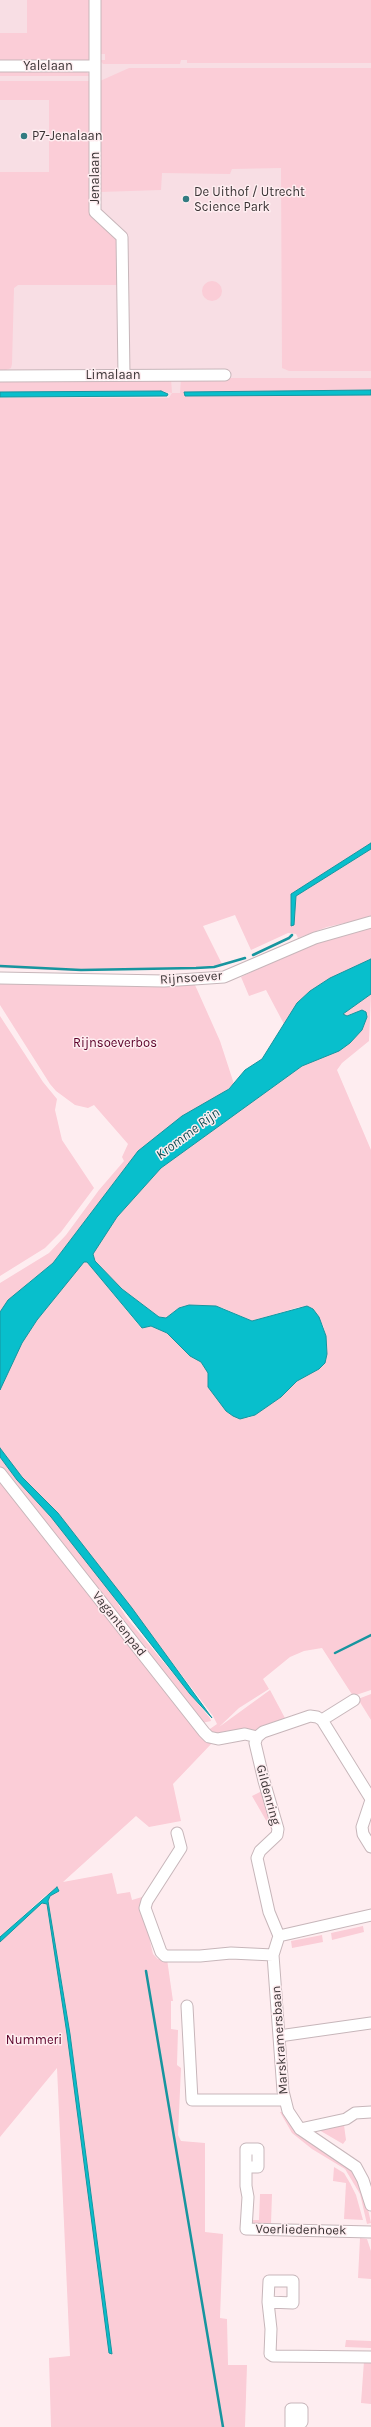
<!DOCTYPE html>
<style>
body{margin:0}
canvas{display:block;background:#feedf0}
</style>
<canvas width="371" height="2427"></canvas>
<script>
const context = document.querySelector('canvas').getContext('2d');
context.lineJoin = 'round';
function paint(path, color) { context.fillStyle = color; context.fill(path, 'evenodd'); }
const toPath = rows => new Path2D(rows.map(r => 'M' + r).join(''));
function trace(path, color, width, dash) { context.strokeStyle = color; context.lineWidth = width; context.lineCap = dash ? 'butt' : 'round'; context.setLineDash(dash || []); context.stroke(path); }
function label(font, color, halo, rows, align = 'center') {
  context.font = font + ' Karla,sans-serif'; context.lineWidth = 3; context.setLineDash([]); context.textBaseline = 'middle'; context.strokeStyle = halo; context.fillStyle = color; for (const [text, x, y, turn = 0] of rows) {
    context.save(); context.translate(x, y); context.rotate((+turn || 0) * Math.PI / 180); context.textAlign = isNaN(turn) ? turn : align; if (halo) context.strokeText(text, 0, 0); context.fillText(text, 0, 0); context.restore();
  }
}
const built = toPath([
 [0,0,371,0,371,401,0,398]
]);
const green = toPath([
 [27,0,92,0,91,60,88,62,0,62,0,33,27,33],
 [99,0,371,0,371,63,187,63,187,60,181,60,180,64,103,64,99,60,105,60,105,54,99,54],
 [129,68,371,68,371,371,289,371,282,368,281,168,232,169,230,174,162,173,161,190,100,192,100,81],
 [0,71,86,71,90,76,0,76],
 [0,81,92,81,92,213,119,239,119,285,18,285,14,288,12,364,11,368,4,371,0,371,0,172,49,172,49,100,0,100],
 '202 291a10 10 0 1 1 20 0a10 10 0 1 1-20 0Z',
 [181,378,371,378,371,843,291,894,290,924,295,909,296,896,371,849,371,917,327,927,298,938,296,934,288,933,251,950,235,915,203,926,223,966,81,971,0,968,0,398,169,398,172,393,161,391,0,392,0,380,171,379,172,393,180,393],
 [371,925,371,959,330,978,310,991,297,1003,285,1026,266,990,249,996,241,977,318,940],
 [0,982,161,986,195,985,220,1041,234,1084,215,1099,198,1108,128,1164,53,1263,29,1282,0,1312,0,1283,49,1253,66,1235,99,1190,124,1161,122,1157,128,1144,94,1105,88,1108,75,1105,56,1091,50,1084,0,1005],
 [371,994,369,1041,342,1063,337,1070,371,1150,371,1690,353,1696,322,1648,304,1651,290,1657,263,1679,269,1689,239,1708,219,1727,270,1690,286,1720,253,1731,221,1736,207,1731,217,1724,213,1716,58,1513,22,1477,0,1448,0,1390,22,1343,37,1320,83,1262,87,1262,141,1328,151,1326,167,1333,201,1362,208,1373,208,1387,212,1391,248,1418,255,1415,281,1397,296,1381,319,1369,325,1363,327,1354,326,1336,323,1325,299,1307,252,1321,223,1308,203,1305,179,1308,166,1318,159,1317,122,1289,95,1261,93,1254,117,1217,161,1168,302,1066,350,1043,362,1030,367,1017,366,1014,353,1013,347,1016,344,1017,343,1014],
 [0,1016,43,1082,57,1099,55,1110,62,1140,94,1188,61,1232,45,1248,0,1276],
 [0,1457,17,1480,51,1517,109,1589,126,1617,210,1718,211,1721,202,1723,0,1468],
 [0,1479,214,1741,173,1784,181,1821,149,1827,136,1816,63,1882,112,1873,117,1894,130,1892,132,1900,142,1897,142,1906,153,1954,158,1959,167,1959,173,2001,171,2001,171,2029,178,2030,177,2065,181,2068,178,2135,181,2141,205,2143,205,2232,223,2234,220,2318,227,2319,228,2365,247,2365,245,2427,51,2427,49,2358,70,2356,57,2068,0,2137,0,1940,41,1902,46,1901,48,1904,65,2007,112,2353,70,2034,48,1901,50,1896,59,1891,46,1895,0,1937],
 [371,1694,371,1720,358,1699],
 [262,1791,274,1826,271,1829,252,1796],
 [363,1926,364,1932,332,1940,331,1933],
 [322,1935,323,1942,292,1948,291,1941],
 [280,2112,284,2112,296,2132,351,2170,364,2191,371,2223,367,2224,360,2194,345,2169,312,2149,292,2133],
 [344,2125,346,2140,343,2144,319,2130],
 [334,2167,344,2173,350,2183,356,2195,363,2220,344,2219,346,2183,333,2181],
 [260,2194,272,2194,271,2224,251,2223,251,2220,259,2220],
 [360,2238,367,2239,371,2251,371,2279,358,2278],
 [346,2340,371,2341,371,2348,345,2347],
 [364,2361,371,2361,371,2404,361,2403]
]);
const water = toPath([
 [371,390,371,395,185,396,184,392,371,390],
 [161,391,168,394,167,396,0,397,0,392,161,391],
 [371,843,371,849,296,896,294,925,291,926,291,894,371,843],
 [371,959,371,994,343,1014,347,1016,362,1010,366,1012,367,1017,362,1030,350,1043,339,1051,302,1066,161,1168,117,1217,93,1254,95,1261,122,1289,159,1317,166,1318,179,1308,189,1305,216,1306,252,1321,307,1306,313,1309,319,1317,326,1336,327,1354,325,1363,319,1369,297,1381,281,1397,255,1415,240,1419,233,1416,226,1411,208,1387,208,1373,201,1362,190,1356,167,1333,151,1326,142,1328,87,1262,84,1262,37,1320,22,1343,0,1390,0,1312,8,1300,53,1263,138,1151,182,1116,229,1089,245,1070,262,1059,297,1003,310,991,330,978,371,959],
 [0,1448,22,1477,58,1513,132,1608,212,1718,190,1694,51,1517,17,1480,0,1457,0,1448],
 [57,1887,59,1891,50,1896,48,1901,70,2034,112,2354,109,2353,67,2034,47,1904,42,1903,0,1942,0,1937,57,1887]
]);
const stream = toPath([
 [253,955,289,938,292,935],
 [0,966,81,970,196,968,214,967,245,958],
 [335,1653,371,1635],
 [146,1971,223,2427]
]);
const minor = toPath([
 [95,0,95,212,122,237,124,375],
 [0,66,95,66],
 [0,376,225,375],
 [0,978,164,981,224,977,315,938,371,922],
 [0,1473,204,1732,209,1737,218,1739,245,1734,257,1737],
 [322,1720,354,1700],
 [371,1800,362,1827,363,1834,371,1847],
 [177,1833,181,1848,147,1901,145,1908,161,1952,165,1956,200,1956,231,1953,273,1955],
 [279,1936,269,1912,257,1858,260,1851,277,1835,278,1829,264,1781,255,1743,257,1737,263,1732,310,1716,317,1717,322,1720,371,1799],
 [279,1936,273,1955,283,2091,288,2111,300,2129,356,2167,363,2180,371,2205],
 [279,1936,371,1915],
 [187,2006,192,2100,285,2100],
 [279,2036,371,2023],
 [300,2129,346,2119,355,2113,371,2112],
 [246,2167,258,2167,258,2149,246,2149,246,2186,248,2197,246,2229,371,2232],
 [269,2281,293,2281,293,2303,268,2302,269,2281],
 [268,2302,271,2329,270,2354,273,2356,371,2357],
 [291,2427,291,2409,302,2409,302,2422,291,2422]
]);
const markers = [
 [24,136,4,"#327b81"],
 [186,199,4,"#327b81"]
];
const streetNames = [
 ["Yalelaan",48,66],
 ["Jenalaan",95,178,-90],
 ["Limalaan",113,375],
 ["Rijnsoever",191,978,-4],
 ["Vagantenpad",119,1624,52],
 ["Gildenring",268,1795,75],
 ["Marskramersbaan",280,2040,-94],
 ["Voerliedenhoek",301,2230,1]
];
const poiNames = [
 ["P7-Jenalaan",32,136],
 ["De Uithof / Utrecht",194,192],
 ["Science Park",194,207]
];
const parkNames = [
 ["Rijnsoeverbos",115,1043],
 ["Nummeri",34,2040]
];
const waterNames = [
 ["Kromme Rijn",188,1134,-37]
];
paint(built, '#f8dee4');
paint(green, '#fbcdd7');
paint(water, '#08bfcc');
trace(water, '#17959f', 1);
trace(stream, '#17959f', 2.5);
trace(minor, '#c7b6ba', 13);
trace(minor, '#fff', 11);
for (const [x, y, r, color] of markers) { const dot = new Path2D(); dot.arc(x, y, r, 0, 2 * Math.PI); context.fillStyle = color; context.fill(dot); trace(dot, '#feedf0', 1.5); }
label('13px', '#3a3435', '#feedf0', streetNames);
label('13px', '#3a3435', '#feedf0', poiNames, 'left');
label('13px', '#5b0029', '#feedf0', parkNames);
label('italic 14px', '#0d4f54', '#feedf0', waterNames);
</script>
